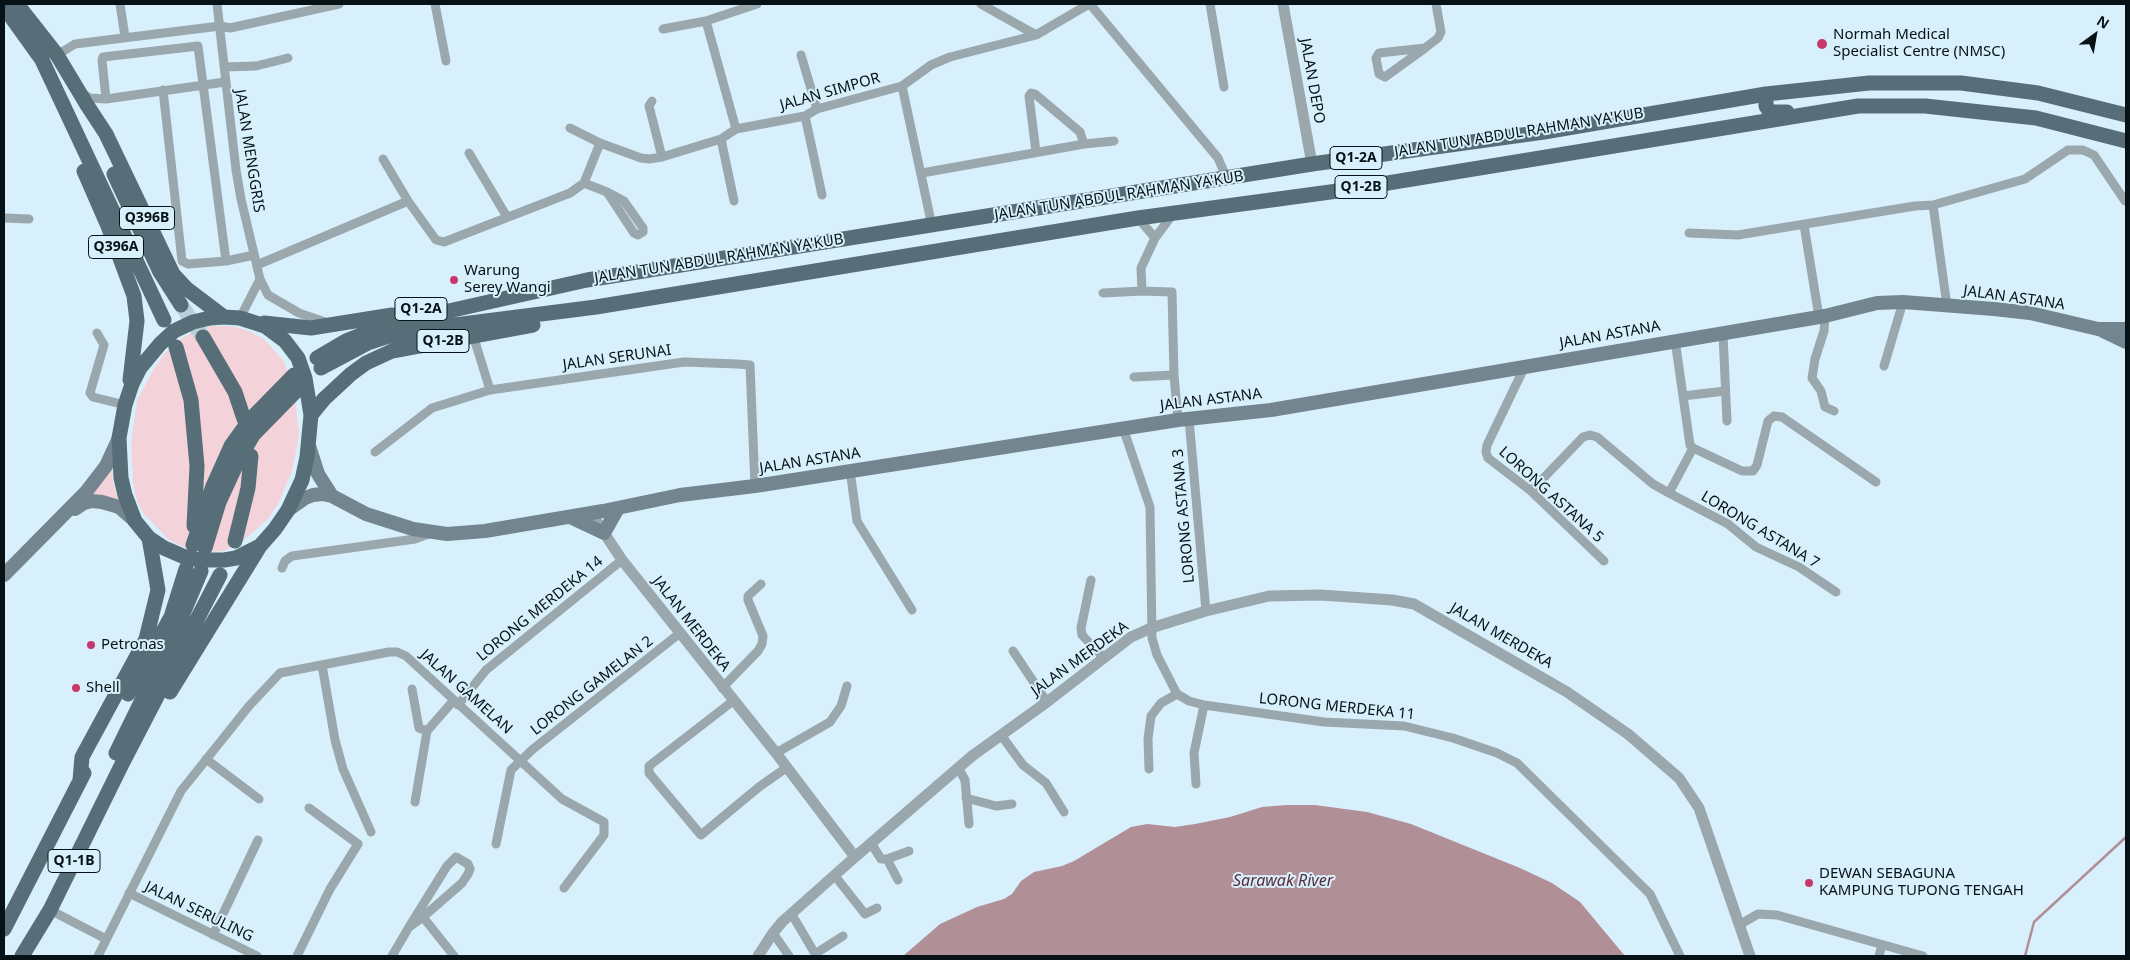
<!DOCTYPE html>
<style>
body{margin:0}
#map{position:relative;width:2130px;height:960px;overflow:hidden;background:#d8f0fc;font-family:"Noto Sans",sans-serif}
canvas{display:block}
.frame{position:absolute;inset:0;border:5px solid #071217;pointer-events:none}
.north{position:absolute;left:2070px;top:10px;width:50px;height:50px;-webkit-text-stroke:4px #d8f0fc;paint-order:stroke;rotate:32deg;font-size:14px;font-weight:700;line-height:20px;text-align:center;color:#071217}
.north::after{content:'';display:block;margin:auto;width:18px;height:22px;background:#071217;clip-path:polygon(50% 0,100% 100%,50% 72%,0 100%)}
</style>
<div id="map">
<canvas width="2130" height="960"></canvas>
<div class="frame"></div>
<div class="north">N</div>
</div>
<script>
const context = document.querySelector('canvas').getContext('2d');
context.lineJoin = 'round';
function paint(path, color) { context.fillStyle = color; context.fill(path, 'evenodd'); }
const toPath = rows => new Path2D(rows.map(r => 'M' + r).join(''));
function trace(path, color, width, dash) { context.strokeStyle = color; context.lineWidth = width; context.lineCap = dash ? 'butt' : 'round'; context.setLineDash(dash || []); context.stroke(path); }
function label(font, color, halo, rows, align = 'center') {
  context.font = font + ' "Noto Sans",sans-serif'; context.lineWidth = 4; context.setLineDash([]); context.textBaseline = 'middle'; context.strokeStyle = halo; context.fillStyle = color; for (const [text, x, y, turn = 0] of rows) {
    context.save(); context.translate(x, y); context.rotate((+turn || 0) * Math.PI / 180); context.textAlign = isNaN(turn) ? turn : align; if (halo) context.strokeText(text, 0, 0); context.fillText(text, 0, 0); context.restore();
  }
}
const green = toPath([
 [211,326,232,326,249,331,264,339,283,360,294,386,299,436,292,471,278,504,268,519,239,544,224,551,204,552,186,548,169,540,144,514,137,501,133,482,131,444,137,401,153,370,165,353,179,340,196,330],
 [112,466,113,482,119,503,90,496,104,480]
]);
const water = toPath([
 [1287,805,1315,805,1367,812,1411,824,1520,868,1552,883,1580,902,1625,956,903,956,940,924,977,907,1004,899,1012,894,1021,881,1034,872,1062,866,1074,861,1131,827,1147,824,1175,827,1195,824,1230,817,1262,807]
]);
const stream = toPath([
 [2025,956,2034,922,2126,837]
]);
const primaryTunnel = toPath([
 [181,305,203,337]
]);
const minor = toPath([
 [120,4,125,37],
 [217,4,236,170,241,199,260,279,268,295,299,313,328,323],
 [435,4,446,61],
 [981,4,1036,35],
 [1090,4,1218,158,1227,179],
 [1210,4,1224,87],
 [706,21,736,129],
 [663,29,706,21,757,4],
 [1425,48,1379,53,1376,58,1379,74,1385,77,1425,48,1438,38,1441,32,1436,4],
 [57,55,75,44,220,26,230,28,339,4],
 [801,55,817,109],
 [224,67,256,66,288,58],
 [902,86,932,226],
 [163,90,182,261,188,264,226,261,254,255],
 [81,93,90,98,106,99,225,82],
 [106,99,102,60,103,57,198,46,226,261],
 [652,101,649,106,662,157],
 [805,116,822,195],
 [570,128,600,143,641,158,649,159,662,157,721,139,736,129,805,116,817,109,902,86,931,65,950,57,1036,35,1089,4],
 [721,139,734,201],
 [1036,152,1029,96,1031,93,1035,94,1080,132,1084,144],
 [469,153,507,217],
 [383,159,408,201,436,240,444,242,570,193,584,183,600,143],
 [922,173,1084,144,1114,141],
 [584,183,607,192,624,201,643,228,643,232,638,235,634,233,607,192],
 [1933,205,1947,306],
 [1173,214,1155,238,1141,268,1142,291,1172,292,1174,375,1178,420],
 [4,218,29,219],
 [1138,218,1155,238],
 [1804,225,1819,317],
 [1689,233,1738,235,1915,206,1933,205,2025,179,2068,150,2083,150,2094,155,2125,201],
 [257,265,408,201],
 [1103,293,1142,291],
 [1825,316,1824,331,1815,359,1812,378,1821,391,1825,407,1834,411],
 [240,318,260,279],
 [97,333,104,345,90,393,93,397,125,405],
 [1723,334,1727,421],
 [473,335,490,390],
 [1525,366,1487,445,1486,452,1488,458,1531,491,1604,561],
 [1884,366,1903,302],
 [1134,377,1174,375],
 [1683,396,1725,391],
 [1189,419,1206,611],
 [1123,428,1150,507,1152,638,1157,655,1177,694,1189,701,1204,705,1324,722,1404,726,1453,738,1497,753,1517,763,1650,894,1680,956],
 [1693,448,1742,471,1753,471,1757,465,1768,421,1774,416,1782,417,1876,482],
 [375,452,432,408,490,390,684,362,737,364,750,365,755,486],
 [850,470,857,521,912,610],
 [1531,491,1583,437,1590,435,1597,437,1653,484,1669,493,1693,448,1690,445,1675,340],
 [1669,493,1728,524,1756,547,1799,567,1836,592],
 [282,568,285,561,292,556,415,539,431,533],
 [1091,580,1081,628,1082,635,1103,657],
 [1013,651,1047,702],
 [322,665,335,740,343,769,371,832],
 [722,688,758,651,762,644,763,636,748,600,748,596,761,584],
 [412,689,419,728,427,731],
 [733,701,649,766,649,773,701,835,759,787,786,768],
 [458,705,486,670,622,560],
 [1001,735,1023,765,1046,783,1064,812],
 [776,753,830,722,841,706,847,686],
 [206,759,259,799],
 [958,767,965,780,969,824],
 [1149,769,1148,739,1151,716,1161,703,1177,694],
 [1196,784,1194,753,1204,705],
 [966,798,996,806,1012,804],
 [415,802,427,731,454,700],
 [871,843,881,859,887,859,909,851],
 [496,844,511,770,533,749,680,633],
 [887,859,898,880],
 [835,876,865,914,877,908],
 [129,893,257,956],
 [50,910,106,939],
 [791,913,814,952,818,952,843,936],
 [423,917,454,956],
 [1739,925,1758,914,1777,915,1923,956],
 [773,933,789,956],
 [213,935,258,840],
 [98,956,181,791,249,706,280,673,389,652,397,652,406,656,562,799,604,822,604,835,564,888],
 [297,956,330,889,358,844,309,808],
 [392,956,409,927,447,866,456,857,468,864,470,869,468,874,462,883,423,917,409,927],
 [1879,956,1882,945]
]);
const tertiary = toPath([
 [1283,4,1312,164],
 [591,513,622,560,776,753,855,857,972,756,1047,702,1131,637,1151,628,1206,611,1269,596,1321,595,1392,600,1414,604,1567,692,1628,734,1679,778,1699,808,1750,956],
 [758,956,773,933,782,922,855,857]
]);
const secondary = toPath([
 [2103,331,2126,342],
 [309,446,318,474,332,496],
 [75,509,84,503,92,501,102,502,119,507,135,521],
 [288,510,305,498,313,495,322,494,332,496,366,514,413,529,447,534,485,531,603,511,680,495,755,486,1178,420,1271,410,1825,316,1877,303,1903,302,1994,309,2030,313,2098,329,2126,329],
 [570,517,604,533,618,508],
 [4,575,86,492,106,466,119,438]
]);
const primary = toPath([
 [17,4,57,55,87,105,106,134,173,274,187,289,224,317],
 [4,7,42,60,164,320],
 [1766,94,1766,106,1770,112,1787,112],
 [84,171,108,226,134,296,137,321,130,380],
 [114,174,160,272,181,305],
 [264,323,311,328,392,315],
 [203,337,235,392,244,419],
 [176,347,191,400,197,466,194,526],
 [317,358,346,341,386,325,587,280,1312,164,1544,132,1766,94,1869,83,1961,83,2038,93,2126,115],
 [321,368,368,343,389,336,439,327,596,307,1138,218,1345,190,1858,106,1925,106,2036,118,2126,141],
 [311,415,324,399,351,374,366,363,392,351,533,325],
 [235,541,248,488,251,456],
 [193,545,213,486,231,446,249,421,294,375],
 [205,548,219,502,237,463,253,435,298,389],
 [170,692,260,546],
 [128,694,171,617,186,569],
 [116,753,173,637,201,571],
 [80,780,82,757,146,639,158,590,149,538,135,521,125,495,121,478,119,438,125,405,132,384,140,368,160,344,174,331,193,322,210,318,224,317,240,318,265,326,285,341,298,358,305,378,311,415,307,457,302,480,288,510,275,529,260,546,236,558,224,560,202,560,187,558,164,548,149,538],
 [4,929,84,773],
 [22,956,50,910,122,764,220,575]
]);
const markers = [
 [1822,44,6,"#c5396d"],
 [454,280,5,"#c5396d"],
 [91,645,5,"#c5396d"],
 [76,688,5,"#c5396d"],
 [1809,883,5,"#c5396d"]
];
const shields = [
 [1356,158,52],
 [1361,187,52],
 [147,218,55],
 [116,247,55],
 [421,309,52],
 [443,341,52],
 [74,861,52]
];
const shieldNames = [
 ["Q1-2A",1356,158],
 ["Q1-2B",1361,187],
 ["Q396B",147,218],
 ["Q396A",116,247],
 ["Q1-2A",421,309],
 ["Q1-2B",443,341],
 ["Q1-1B",74,861]
];
const poiNames = [
 ["Normah Medical",1833,35],
 ["Specialist Centre (NMSC)",1833,52],
 ["Warung",464,271],
 ["Serey Wangi",464,288],
 ["Petronas",101,645],
 ["Shell",86,688],
 ["DEWAN SEBAGUNA",1819,874],
 ["KAMPUNG TUPONG TENGAH",1819,891]
];
const streetNames = [
 ["JALAN DEPO",1312,81,80],
 ["JALAN SIMPOR",830,92,-16],
 ["JALAN TUN ABDUL RAHMAN YA'KUB",1519,133,-9],
 ["JALAN MENGGRIS",249,151,81],
 ["JALAN TUN ABDUL RAHMAN YA'KUB",1119,196,-9],
 ["JALAN TUN ABDUL RAHMAN YA'KUB",719,259,-9],
 ["JALAN ASTANA",2014,298,8],
 ["JALAN ASTANA",1610,335,-10],
 ["JALAN SERUNAI",617,358,-8],
 ["JALAN ASTANA",1211,400,-7],
 ["JALAN ASTANA",810,461,-9],
 ["LORONG ASTANA 5",1551,495,42],
 ["LORONG ASTANA 3",1184,516,-95],
 ["LORONG ASTANA 7",1760,530,31],
 ["LORONG MERDEKA 14",540,609,-39],
 ["JALAN MERDEKA",691,624,52],
 ["JALAN MERDEKA",1501,636,30],
 ["JALAN MERDEKA",1080,659,-36],
 ["LORONG GAMELAN 2",592,686,-38],
 ["JALAN GAMELAN",466,692,42],
 ["LORONG MERDEKA 11",1337,707,6],
 ["JALAN SERULING",199,912,26]
];
const waterNames = [
 ["Sarawak River",1283,881]
];
paint(green, '#f4d2da');
paint(water, '#b18f97');
trace(stream, '#b18f97', 2.5);
trace(primaryTunnel, '#b9cfda', 15, [15, 8]);
trace(minor, '#9aa7ad', 9);
trace(tertiary, '#9aa7ad', 11);
trace(secondary, '#73868f', 14);
trace(primary, '#576e79', 15);
for (const [x, y, r, color] of markers) { const dot = new Path2D(); dot.arc(x, y, r, 0, 2 * Math.PI); context.fillStyle = color; context.fill(dot); trace(dot, '#d8f0fc', 2); }
for (const [x, y, w] of shields) { const box = new Path2D(); box.roundRect(x - w / 2, y - 11.5, w, 23, 4); context.fillStyle = '#d8f0fc'; context.fill(box); trace(box, '#071217', 1); }
label('bold 14px', '#071217', null, shieldNames);
label('15px', '#071217', '#d8f0fc', poiNames, 'left');
label('15px', '#071217', '#d8f0fc', streetNames);
label('italic 16px', '#5b2b39', '#d8f0fc', waterNames);
</script>
